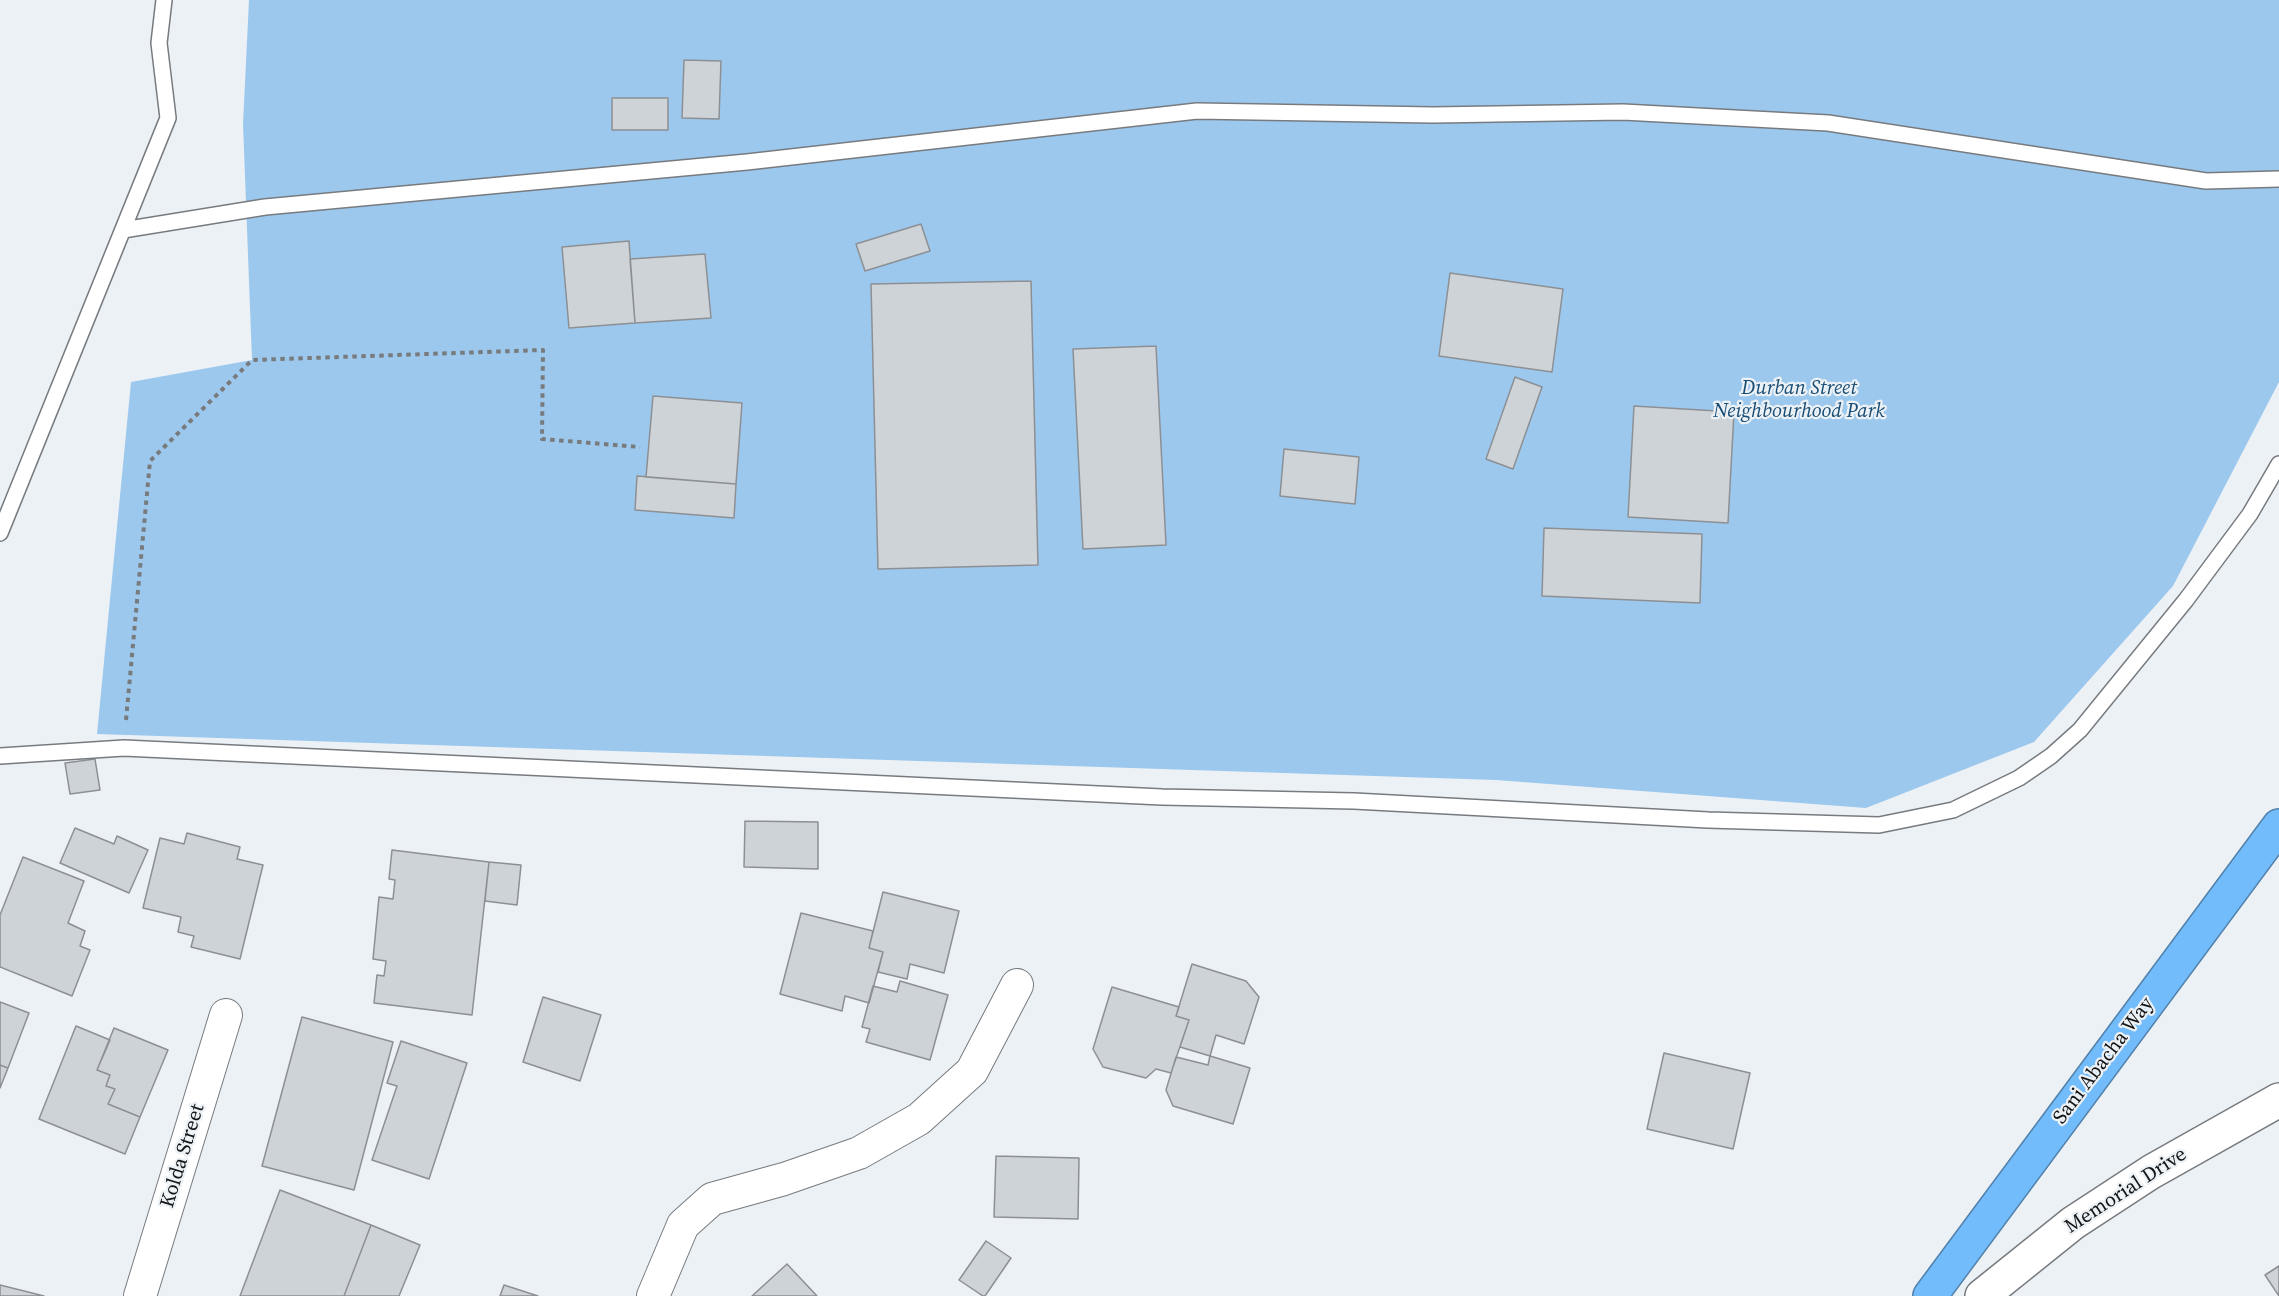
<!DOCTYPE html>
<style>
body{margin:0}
canvas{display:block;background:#ecf1f5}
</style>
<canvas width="2279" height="1296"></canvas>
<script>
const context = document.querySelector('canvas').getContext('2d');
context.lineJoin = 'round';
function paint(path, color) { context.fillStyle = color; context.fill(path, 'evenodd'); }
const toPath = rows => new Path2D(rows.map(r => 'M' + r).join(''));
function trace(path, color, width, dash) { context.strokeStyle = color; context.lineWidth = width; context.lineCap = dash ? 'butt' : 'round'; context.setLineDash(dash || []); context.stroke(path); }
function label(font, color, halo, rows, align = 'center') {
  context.font = font + ' "Source Serif 4",serif'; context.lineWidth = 4.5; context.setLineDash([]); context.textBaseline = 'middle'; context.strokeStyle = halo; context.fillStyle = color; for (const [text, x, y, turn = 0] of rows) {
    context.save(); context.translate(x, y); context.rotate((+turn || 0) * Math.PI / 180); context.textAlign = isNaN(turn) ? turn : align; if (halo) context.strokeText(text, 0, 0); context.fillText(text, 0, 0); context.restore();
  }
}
const green = toPath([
 [249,0,2279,0,2279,382,2173,586,2034,742,1866,808,1496,780,97,734,131,382,252,360,243,124]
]);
const building = toPath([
 [684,60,721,61,719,119,682,118,684,60],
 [612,98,668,98,668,130,612,130,612,98],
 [921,224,930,251,865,271,856,244,921,224],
 [629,241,635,323,569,328,562,247,629,241],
 [705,254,711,318,635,323,630,259,705,254],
 [1450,273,1563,289,1552,372,1439,356,1450,273],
 [1031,281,1038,565,878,569,871,284,1031,281],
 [1156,346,1166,545,1083,549,1073,349,1156,346],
 [1515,377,1542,387,1513,469,1486,459,1515,377],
 [653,396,742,403,736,484,646,477,653,396],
 [1634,406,1734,412,1728,523,1628,517,1634,406],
 [1284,449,1359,457,1355,504,1280,496,1284,449],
 [637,476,736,484,734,518,635,510,637,476],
 [1544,528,1702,534,1700,603,1542,596,1544,528],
 [95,759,100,790,70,794,65,763,95,759],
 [745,821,818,822,818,869,744,867,745,821],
 [75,828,114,844,117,836,148,850,129,893,60,863,75,828],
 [187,833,240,847,237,859,263,865,240,959,191,947,194,936,178,932,181,917,143,908,160,838,184,844,187,833],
 [392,850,489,862,472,1015,374,1003,377,975,384,976,386,961,373,959,379,897,393,899,395,880,389,879,392,850],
 [23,857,84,881,68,923,85,931,80,946,90,950,72,996,0,967,0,915,23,857],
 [489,862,521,865,517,905,485,901,489,862],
 [883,892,959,911,944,973,910,964,907,979,878,972,883,952,869,948,883,892],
 [801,913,873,931,869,948,883,952,869,1003,845,996,842,1011,780,994,801,913],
 [1192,964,1246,981,1259,997,1244,1044,1216,1035,1210,1056,1180,1047,1189,1020,1176,1016,1192,964],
 [900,981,948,995,930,1060,866,1042,870,1029,862,1027,873,986,897,992,900,981],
 [1112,987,1179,1007,1176,1016,1189,1020,1171,1073,1156,1069,1146,1078,1103,1067,1093,1049,1112,987],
 [543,997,601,1015,580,1081,523,1062,543,997],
 [0,1002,29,1013,8,1068,0,1065,0,1002],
 [302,1017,393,1042,354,1190,262,1166,302,1017],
 [76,1026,110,1040,97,1070,110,1075,106,1086,115,1089,108,1104,140,1117,125,1154,39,1119,76,1026],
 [114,1028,168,1050,140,1117,108,1104,115,1089,106,1086,110,1075,97,1070,114,1028],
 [401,1041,467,1063,429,1179,372,1160,397,1086,387,1083,401,1041],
 [1664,1053,1750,1073,1733,1149,1647,1129,1664,1053],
 [1210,1056,1250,1068,1233,1124,1173,1106,1166,1090,1176,1057,1208,1065,1210,1056],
 [0,1065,8,1068,0,1088,0,1065],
 [996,1156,1079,1158,1078,1219,994,1217,996,1156],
 [280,1190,371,1225,344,1296,240,1296,280,1190],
 [371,1225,420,1245,399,1296,344,1296,371,1225],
 [986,1241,1011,1258,985,1296,983,1296,959,1280,986,1241],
 [787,1264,817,1296,752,1296,787,1264],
 [2279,1266,2279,1296,2265,1275,2279,1266],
 [0,1285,44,1296,0,1296,0,1285],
 [504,1285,538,1296,500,1296,504,1285]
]);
const path = toPath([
 [126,720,150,461,252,360,543,350,542,439,640,447]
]);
const lane = toPath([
 [123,230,265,207,747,162,1197,111,1433,115,1623,112,1828,123,2206,181,2279,179],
 [0,533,168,118,159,43,164,0],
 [0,756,124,748,1162,797,1354,801,1708,820,1879,825,1953,810,2019,778,2051,756,2080,730,2186,600,2250,514,2279,464]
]);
const street = toPath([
 [140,1296,226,1015],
 [653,1296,683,1225,712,1199,784,1179,859,1153,919,1119,972,1071,1017,985]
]);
const secondary = toPath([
 [1982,1296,2073,1223,2151,1172,2279,1100]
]);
const highway = toPath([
 [1930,1296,2279,826]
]);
const parkNames = [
 ["Durban Street",1799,389],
 ["Neighbourhood Park",1799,412]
];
const streetNames = [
 ["Sani Abacha Way",2104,1061,-53],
 ["Kolda Street",183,1156,-73],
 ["Memorial Drive",2126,1191,-33]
];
paint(green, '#9dc8ee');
paint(building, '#ced3d7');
trace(building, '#8c9094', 1.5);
trace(lane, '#777b7f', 18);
trace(street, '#777b7f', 34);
trace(secondary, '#777b7f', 36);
trace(highway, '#5181ab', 36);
trace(path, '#787b7e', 4, [4.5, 4.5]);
trace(lane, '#fff', 15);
trace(street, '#fff', 32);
trace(secondary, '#fff', 33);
trace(highway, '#73bcfb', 33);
label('italic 20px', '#174c74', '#ecf1f5', parkNames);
label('20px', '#131416', '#ecf1f5', streetNames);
</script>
